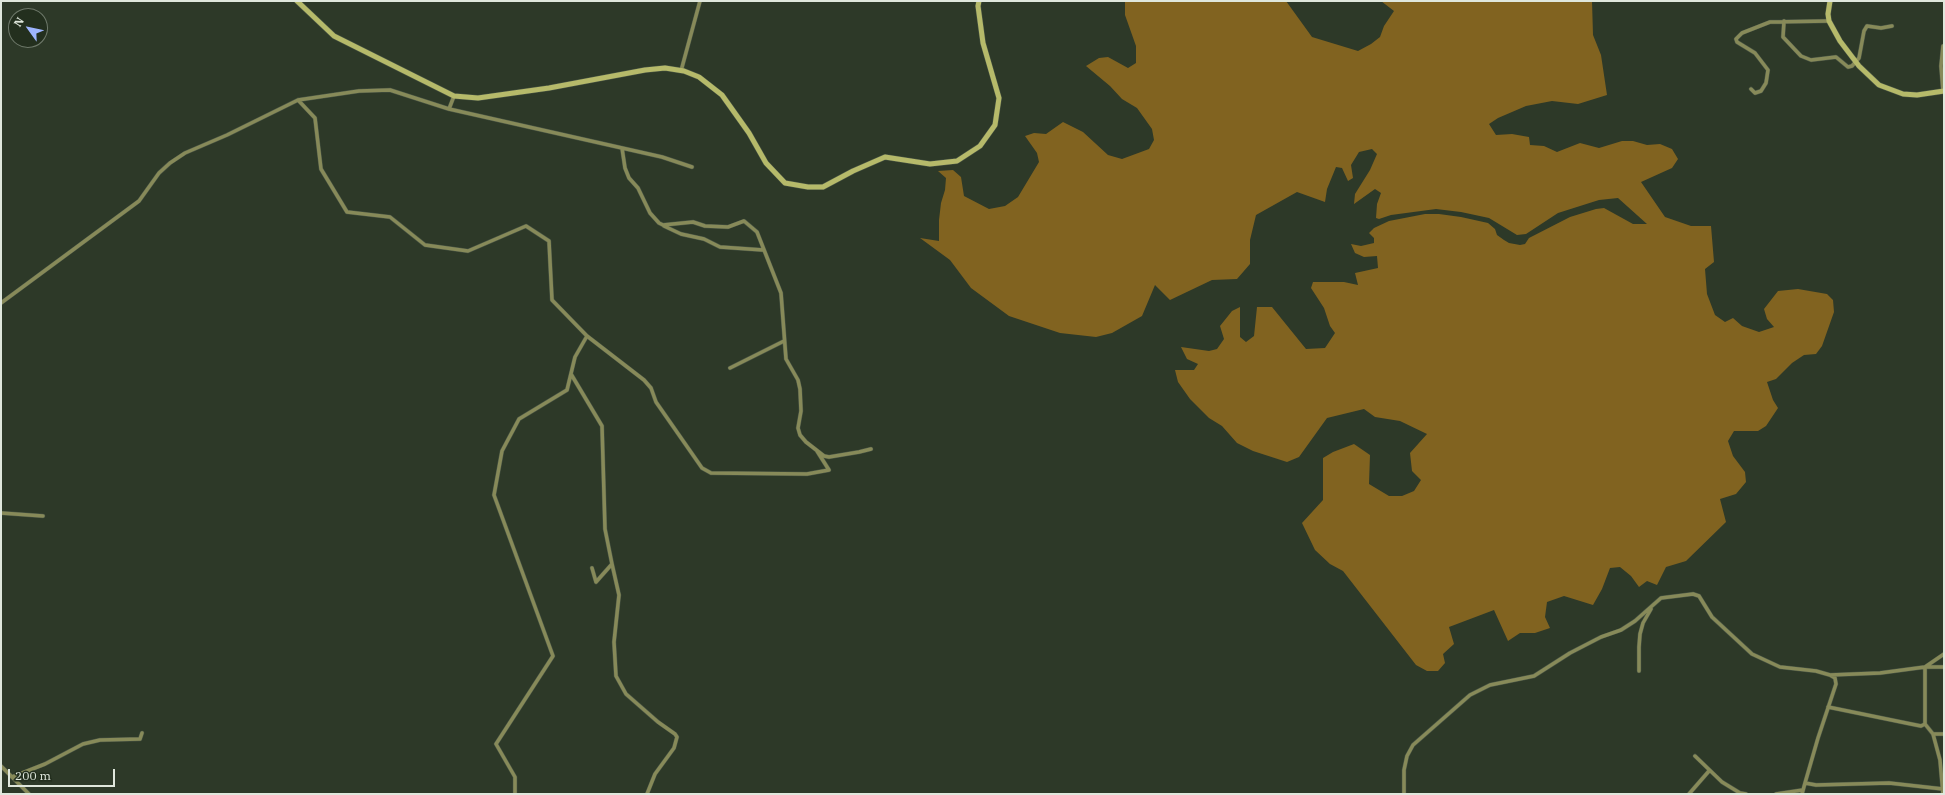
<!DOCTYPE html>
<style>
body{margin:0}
#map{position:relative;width:1945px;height:795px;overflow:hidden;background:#2d3928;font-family:"IBM Plex Serif",serif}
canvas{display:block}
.frame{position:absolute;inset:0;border:2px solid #dfe7dc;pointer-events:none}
.north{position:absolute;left:8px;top:8px;width:40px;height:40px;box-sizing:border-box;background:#232f1e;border:1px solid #6e796a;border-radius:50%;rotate:303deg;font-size:11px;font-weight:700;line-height:16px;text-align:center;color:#dfe7dc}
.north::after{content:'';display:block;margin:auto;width:14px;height:18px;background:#9db4fd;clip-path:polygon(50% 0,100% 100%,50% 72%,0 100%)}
.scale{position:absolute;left:8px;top:769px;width:107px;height:18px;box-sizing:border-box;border:2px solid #dfe7dc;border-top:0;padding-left:5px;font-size:12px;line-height:14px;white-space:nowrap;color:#dfe7dc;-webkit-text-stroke:3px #232f1e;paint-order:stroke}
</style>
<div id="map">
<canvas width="1945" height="795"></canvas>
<div class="frame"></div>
<div class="north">N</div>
<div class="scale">200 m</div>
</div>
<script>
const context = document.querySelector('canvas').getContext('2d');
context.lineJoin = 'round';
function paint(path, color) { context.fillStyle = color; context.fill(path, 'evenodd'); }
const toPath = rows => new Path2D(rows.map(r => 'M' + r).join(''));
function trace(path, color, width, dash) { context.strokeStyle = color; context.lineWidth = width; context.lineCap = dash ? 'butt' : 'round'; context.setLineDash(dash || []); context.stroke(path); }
const forest = toPath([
 [1125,1,1286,1,1312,37,1358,51,1371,44,1380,37,1384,26,1394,11,1381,1,1592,1,1593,35,1601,55,1607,95,1578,104,1552,101,1526,106,1498,118,1489,124,1496,135,1512,134,1529,137,1530,145,1544,146,1557,152,1580,143,1599,148,1622,141,1633,141,1647,145,1660,144,1672,149,1678,159,1672,168,1641,182,1665,217,1691,226,1711,226,1714,262,1705,269,1707,294,1715,315,1725,322,1733,318,1742,326,1759,332,1774,327,1767,319,1764,309,1778,291,1798,289,1827,294,1833,300,1834,312,1822,346,1816,354,1804,355,1792,363,1776,379,1767,382,1773,400,1778,408,1766,426,1758,431,1734,431,1728,441,1733,456,1745,472,1746,482,1736,494,1720,499,1726,522,1686,561,1666,567,1657,585,1647,581,1639,587,1631,576,1620,567,1610,568,1602,589,1593,605,1564,596,1547,602,1545,617,1550,628,1535,633,1520,633,1508,641,1494,610,1449,627,1454,644,1443,654,1445,663,1438,671,1427,671,1416,665,1343,571,1330,564,1315,550,1302,523,1323,500,1323,458,1333,452,1354,444,1370,455,1369,484,1389,496,1402,496,1414,491,1421,480,1412,471,1410,453,1427,434,1400,421,1375,417,1364,409,1327,418,1299,457,1287,462,1253,451,1237,443,1222,426,1209,418,1190,399,1178,382,1175,370,1194,370,1198,364,1187,359,1181,347,1209,351,1217,349,1224,339,1220,326,1232,311,1240,307,1240,337,1246,342,1254,336,1257,307,1272,307,1306,349,1325,348,1335,333,1330,326,1324,308,1311,288,1313,282,1344,282,1358,285,1355,273,1378,268,1377,256,1364,257,1355,253,1351,244,1361,246,1374,243,1374,238,1369,233,1374,228,1389,221,1425,214,1439,214,1461,217,1488,223,1495,229,1497,235,1504,240,1509,243,1520,245,1525,244,1529,238,1570,217,1596,209,1604,208,1633,224,1647,224,1618,198,1599,200,1558,213,1526,234,1517,235,1489,218,1461,212,1436,209,1391,215,1379,219,1376,218,1377,204,1381,193,1375,189,1354,204,1355,194,1370,170,1377,154,1372,149,1359,152,1351,165,1353,178,1348,181,1342,168,1336,167,1327,189,1325,202,1297,192,1256,215,1250,240,1250,264,1237,279,1212,280,1170,300,1155,285,1142,316,1112,333,1096,337,1060,333,1009,316,971,288,950,260,920,238,939,241,939,220,941,203,945,190,946,178,938,171,953,170,961,177,964,196,989,209,1005,206,1018,197,1039,162,1037,153,1025,136,1034,133,1046,134,1063,122,1083,132,1108,155,1122,159,1149,149,1154,140,1152,129,1137,108,1122,99,1110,86,1086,66,1099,58,1108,57,1128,68,1136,63,1136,46,1125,15]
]);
const street = toPath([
 [1784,21,1783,37,1801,56,1811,60,1836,57,1848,67,1852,66,1859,58,1864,31,1867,26,1881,28,1892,26],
 [1943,46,1941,66,1943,91],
 [681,71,700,1],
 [1751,89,1755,93,1761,91,1766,83,1768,70,1755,53,1737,42,1736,39,1742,33,1770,22,1829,21],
 [298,100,315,118,321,169,347,212,390,217,425,245,468,251,526,226,549,241,552,300,587,336,575,357,567,390,519,419,502,451,494,495,553,656,496,744,515,777,515,794],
 [449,109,454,96],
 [622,148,625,168,629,178,638,188,650,213,659,223,663,225,693,222,705,226,728,227,744,221,757,232,781,293,786,359,798,380,800,389,801,411,798,428,800,435,806,442,824,456,829,457,859,452,871,449],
 [664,226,681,234,704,239,720,247,763,250],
 [1,303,139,201,159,173,170,163,185,153,227,135,298,100,359,91,390,90,449,109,662,157,692,167],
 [587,336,644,380,651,388,656,402,702,468,711,473,807,474,829,470,817,451],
 [730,368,784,341],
 [571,374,602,426,605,529,612,564,596,582,592,568],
 [1,513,43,516],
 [612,564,619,595,614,642,616,676,626,694,658,722,675,734,677,737,674,748,655,774,647,794],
 [1639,671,1639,647,1640,634,1643,623,1651,609],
 [1830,675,1880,673,1925,667,1944,667],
 [1828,707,1911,724,1921,726,1925,724],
 [1933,734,1944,734],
 [1695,756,1722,782,1740,793,1746,794],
 [1,766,29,794],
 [12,777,45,764,83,744,100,740,140,739,142,733],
 [1404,794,1404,770,1407,756,1413,745,1470,695,1490,685,1534,676,1570,653,1601,637,1621,630,1635,621,1661,598,1693,594,1699,596,1712,617,1752,654,1780,667,1816,671,1830,675,1835,678,1836,684,1818,738,1805,783],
 [1689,794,1709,771],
 [1776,794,1803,790],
 [1802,794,1805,783,1816,785,1889,783,1943,789],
 [1943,794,1940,760,1933,734,1925,724,1925,667,1944,654]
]);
const secondary = toPath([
 [297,1,334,36,454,96,478,98,549,88,645,70,665,68,684,71,699,77,722,95,749,133,766,163,785,183,808,187,823,187,853,171,885,157,930,164,957,161,980,146,995,125,999,98,983,43,978,6,979,1],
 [1830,1,1828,14,1829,21,1840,41,1859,66,1879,85,1903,94,1917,95,1944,91]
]);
paint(forest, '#816320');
trace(street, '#495545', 4.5);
trace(secondary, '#495545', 6);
trace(street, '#878a59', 3.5);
trace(secondary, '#b6ba6a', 5);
</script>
